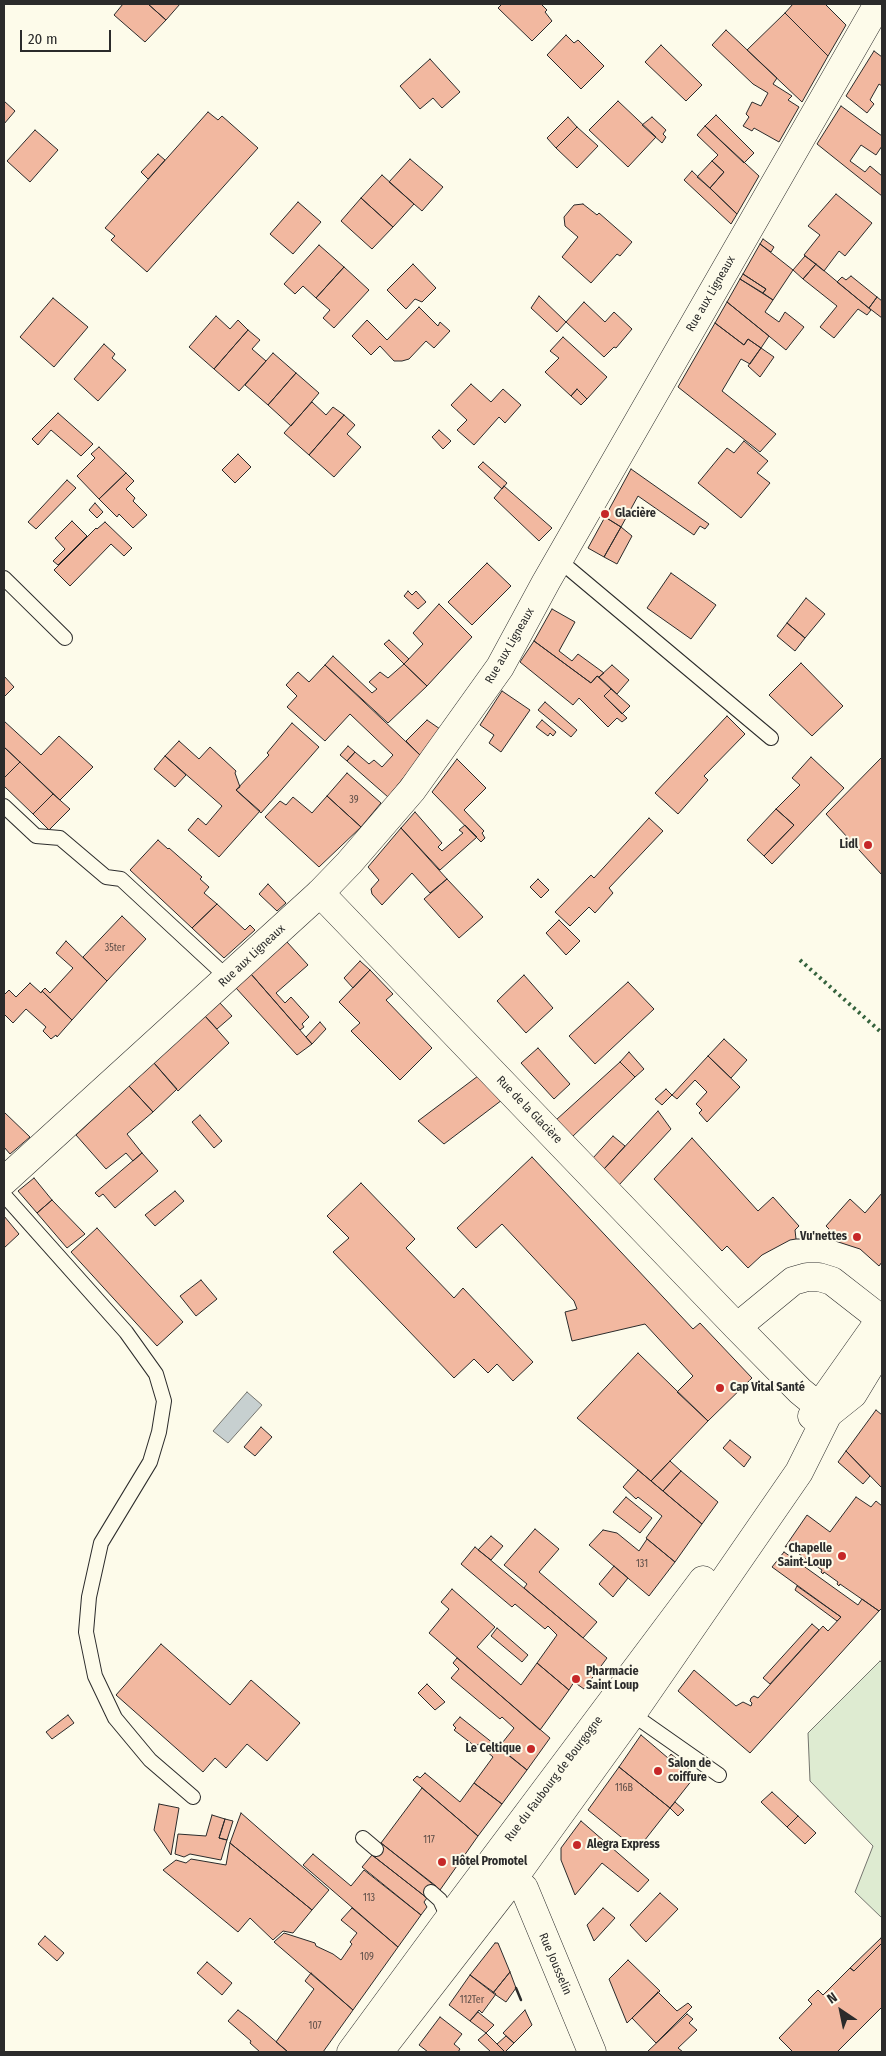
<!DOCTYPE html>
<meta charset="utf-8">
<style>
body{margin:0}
#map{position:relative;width:886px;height:2056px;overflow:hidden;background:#fdfbea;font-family:"Fira Sans Condensed",sans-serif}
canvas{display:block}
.frame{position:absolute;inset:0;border:5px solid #2b2b2b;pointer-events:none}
.north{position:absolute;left:816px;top:1986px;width:50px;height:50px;-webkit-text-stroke:4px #fdfbea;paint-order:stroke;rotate:326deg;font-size:14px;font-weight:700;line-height:20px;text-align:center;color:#2b2b2b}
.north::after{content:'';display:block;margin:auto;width:18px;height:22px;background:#2b2b2b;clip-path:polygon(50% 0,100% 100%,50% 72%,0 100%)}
.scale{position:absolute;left:20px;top:30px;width:91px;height:22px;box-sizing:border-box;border:2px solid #2b2b2b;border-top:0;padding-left:6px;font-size:15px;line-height:18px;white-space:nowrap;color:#2b2b2b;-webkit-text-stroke:4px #fdfbea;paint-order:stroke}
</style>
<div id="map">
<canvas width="886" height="2056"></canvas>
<div class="frame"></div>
<div class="north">N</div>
<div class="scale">20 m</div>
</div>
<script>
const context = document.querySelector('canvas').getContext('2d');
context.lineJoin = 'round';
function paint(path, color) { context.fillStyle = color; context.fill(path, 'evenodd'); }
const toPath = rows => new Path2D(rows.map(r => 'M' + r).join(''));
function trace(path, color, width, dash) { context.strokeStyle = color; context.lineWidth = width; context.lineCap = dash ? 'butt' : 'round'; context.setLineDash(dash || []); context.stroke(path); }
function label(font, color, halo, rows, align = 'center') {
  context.font = font + ' "Fira Sans Condensed",sans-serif'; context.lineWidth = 4; context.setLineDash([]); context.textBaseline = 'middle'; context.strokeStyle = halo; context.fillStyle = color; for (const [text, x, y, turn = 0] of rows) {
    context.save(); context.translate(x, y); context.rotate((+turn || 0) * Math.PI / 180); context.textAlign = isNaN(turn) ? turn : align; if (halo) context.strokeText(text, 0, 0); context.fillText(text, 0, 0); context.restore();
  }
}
const green = toPath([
 [880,1661,882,1663,882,1918,855,1892,873,1846,810,1781,808,1733,880,1661]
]);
const water = toPath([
 [247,1392,262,1405,228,1443,213,1431,247,1392]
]);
const building = toPath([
 [123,4,148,4,166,20,145,42,114,15,123,4],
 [148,4,180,4,166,20,148,4],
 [502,4,541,4,547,10,545,12,552,21,532,41,498,8,502,4],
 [793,4,825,4,846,25,828,56,785,13,793,4],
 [785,13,828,56,802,102,747,50,785,13],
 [726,30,777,78,773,84,792,96,788,100,799,107,779,142,754,128,752,131,743,126,749,117,746,114,752,102,761,106,768,93,753,84,712,45,726,30],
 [566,35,574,43,578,40,604,66,581,89,547,55,566,35],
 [661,45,702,85,686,101,645,62,661,45],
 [874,51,882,57,882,86,879,84,870,100,874,104,867,113,846,96,874,51],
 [430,59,460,92,442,108,433,98,420,109,400,86,430,59],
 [4,101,15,111,4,124,4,101],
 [618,101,656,137,628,167,589,130,618,101],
 [841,106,882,136,882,146,876,155,861,145,850,161,865,172,870,166,882,176,882,196,817,144,841,106],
 [208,112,218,120,222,116,258,148,147,272,111,240,115,236,105,228,208,112],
 [716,115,754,153,744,163,705,126,716,115],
 [568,117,577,127,556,148,547,138,568,117],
 [652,117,666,130,663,134,666,137,662,143,642,125,652,117],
 [705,126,759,176,737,214,710,188,724,172,712,161,718,155,697,135,705,126],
 [577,127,598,146,577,168,556,148,577,127],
 [35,130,58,150,30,182,7,161,35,130],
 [158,154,165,160,148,179,141,172,158,154],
 [410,159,443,187,422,211,389,182,410,159],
 [712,161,724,172,710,188,697,177,712,161],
 [692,171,737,214,731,224,684,180,692,171],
 [382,175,414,204,393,227,361,198,382,175],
 [836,194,872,223,845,256,839,251,824,271,804,255,820,235,808,226,836,194],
 [361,198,393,227,372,249,341,221,361,198],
 [298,202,321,222,293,254,270,234,298,202],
 [583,204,597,215,599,213,632,242,620,256,617,254,591,283,562,257,578,237,565,226,564,217,574,205,583,204],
 [763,239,774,247,771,252,760,244,763,239],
 [760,244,793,270,773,300,763,293,766,289,743,274,760,244],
 [319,245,344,267,316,298,303,286,295,294,284,284,319,245],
 [805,256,816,264,803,279,793,270,805,256],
 [413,264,436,288,422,302,415,299,406,309,387,290,413,264],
 [816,264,871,310,867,315,858,309,834,338,820,327,837,306,803,279,816,264],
 [344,267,369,290,334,328,323,318,330,310,316,298,344,267],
 [743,274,766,289,763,293,740,279,743,274],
 [851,276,877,297,869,308,837,282,842,277,846,280,851,276],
 [740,279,773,300,765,312,779,322,785,312,804,327,786,350,727,302,740,279],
 [539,296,566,322,557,332,531,308,539,296],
 [877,297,882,301,882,318,869,308,877,297],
 [53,298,88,327,54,367,20,337,53,298],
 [584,302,605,322,614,312,632,329,616,348,614,347,604,357,566,322,584,302],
 [727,302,769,336,761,348,748,339,744,345,715,323,727,302],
 [419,307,438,326,440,322,450,331,434,348,426,341,409,359,402,361,394,361,380,346,371,355,352,336,367,320,387,340,419,307],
 [216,316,230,329,238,320,248,330,214,369,189,347,216,316],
 [715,323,744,345,748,339,761,348,750,364,741,359,722,391,776,434,760,452,678,387,715,323],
 [248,330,260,340,252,349,266,361,239,391,214,369,248,330],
 [563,337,607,377,587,399,577,389,571,396,545,372,559,358,550,351,563,337],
 [104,344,115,354,112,358,126,370,98,401,74,379,104,344],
 [761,348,774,357,760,377,748,366,761,348],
 [273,353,296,373,268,405,245,385,273,353],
 [296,373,319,393,291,426,268,405,296,373],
 [471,384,491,402,503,389,521,405,505,423,499,417,474,445,457,430,467,420,451,405,471,384],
 [577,389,587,399,581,405,571,396,577,389],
 [312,402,326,415,333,407,344,415,309,455,284,433,312,402],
 [58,413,93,444,81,456,51,430,38,445,32,439,58,413],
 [344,415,355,425,347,434,361,447,334,477,309,455,344,415],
 [439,430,451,441,443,449,432,437,439,430],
 [744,441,768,461,757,473,770,483,741,518,698,483,727,448,734,453,744,441],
 [99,447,126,473,99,499,77,476,95,458,91,454,99,447],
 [238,454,251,467,235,483,222,470,238,454],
 [483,462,507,483,502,489,478,467,483,462],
 [631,469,709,524,705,529,700,526,694,535,638,496,621,527,605,517,631,469],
 [126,473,134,481,126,489,135,498,133,501,147,515,133,528,119,514,117,517,99,499,126,473],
 [67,480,76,488,36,529,28,522,67,480],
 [504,486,552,528,539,541,494,498,504,486],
 [95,503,103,512,97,518,89,510,95,503],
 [605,517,621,527,604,557,588,548,605,517],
 [72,521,87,536,58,565,53,561,65,549,55,538,72,521],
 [105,522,132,548,124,556,111,544,70,586,54,570,96,528,97,529,105,522],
 [621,527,632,536,617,564,604,557,621,527],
 [487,563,511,586,472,625,448,602,487,563],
 [671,573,716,605,691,639,647,608,671,573],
 [408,591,412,595,416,591,426,602,418,609,404,596,408,591],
 [806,598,825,614,805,638,787,623,806,598],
 [439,604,472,637,427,686,404,664,423,644,413,633,439,604],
 [552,609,575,622,559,651,572,661,578,654,604,673,599,677,597,676,591,683,534,641,552,609],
 [787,623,805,638,795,651,777,636,787,623],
 [389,640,409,659,404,664,384,644,389,640],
 [534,641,591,683,597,676,611,689,604,696,627,718,622,722,617,718,608,727,579,698,573,705,520,662,534,641],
 [333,656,372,693,377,689,369,682,380,672,388,678,404,664,427,686,388,723,325,665,333,656],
 [801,663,843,706,812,736,769,695,801,663],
 [325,665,421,756,388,797,347,761,355,752,369,764,374,760,382,767,393,755,350,714,325,741,287,707,297,696,286,685,298,672,309,682,325,665],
 [612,665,629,680,617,694,599,677,612,665],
 [4,676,14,687,4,697,4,676],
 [611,689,630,706,622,714,604,696,611,689],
 [502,691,530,710,501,752,489,743,494,735,480,725,502,691],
 [545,702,577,730,571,737,538,710,545,702],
 [727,716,745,734,704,776,708,780,678,814,655,793,727,716],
 [427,720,440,729,421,756,406,741,427,720],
 [542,720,556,732,553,736,550,733,548,736,536,727,542,720],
 [4,721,41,755,59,736,93,767,60,800,4,747,4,721],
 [292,723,319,747,261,813,236,790,269,755,267,753,292,723],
 [179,741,199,759,210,747,236,771,235,773,240,787,236,790,260,811,219,857,188,830,198,818,206,825,222,806,165,756,179,741],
 [348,746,355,752,347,761,340,755,348,746],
 [4,747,20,762,4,778,4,747],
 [165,756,186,775,175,787,154,769,165,756],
 [811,757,844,788,772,864,764,856,794,825,776,809,800,785,792,778,811,757],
 [882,757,882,875,826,814,882,757],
 [457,759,486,788,464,810,484,831,482,833,485,838,481,842,432,792,457,759],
 [20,762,53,794,33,814,4,786,4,778,20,762],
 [347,773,381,803,361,827,327,796,347,773],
 [53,794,70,809,49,830,33,814,53,794],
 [327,796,361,827,319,867,265,817,280,801,286,805,293,797,312,813,327,796],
 [776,809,794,825,764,856,747,840,776,809],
 [415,812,442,843,438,847,442,851,463,833,459,830,465,825,477,837,440,870,401,828,415,812],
 [649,818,663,831,609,888,613,893,595,913,589,907,570,926,555,912,591,875,594,878,649,818],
 [401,828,447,879,430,893,412,873,382,905,372,894,371,889,379,880,368,867,401,828],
 [158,840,168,849,169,848,202,877,200,879,209,887,204,893,217,904,192,928,130,870,158,840],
 [447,879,483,917,459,938,424,899,447,879],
 [538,879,549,890,541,898,530,887,538,879],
 [268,884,286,903,277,911,259,894,268,884],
 [217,904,245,930,250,925,255,930,224,958,192,928,217,904],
 [122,916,146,939,107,981,83,957,122,916],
 [559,920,580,941,566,955,546,933,559,920],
 [66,941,107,981,72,1020,42,991,45,988,50,993,73,968,56,953,66,941],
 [287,942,308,965,276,993,285,1003,291,997,309,1017,302,1024,304,1027,300,1030,251,974,287,942],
 [360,961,370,970,353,988,344,978,360,961],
 [370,970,393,994,386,1000,432,1048,400,1080,351,1031,360,1023,339,1002,370,970],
 [251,974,312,1044,297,1055,236,988,251,974],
 [524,975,553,1008,526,1033,497,1001,524,975],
 [628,982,654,1009,595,1064,569,1036,628,982],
 [30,983,41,993,42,991,72,1020,57,1037,56,1035,51,1039,43,1031,46,1027,26,1009,13,1023,4,1014,4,995,9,990,16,997,30,983],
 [220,1003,232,1016,217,1029,205,1016,220,1003],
 [205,1016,229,1043,178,1091,154,1063,205,1016],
 [320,1022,326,1029,312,1044,306,1037,320,1022],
 [724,1039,747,1060,731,1078,708,1056,724,1039],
 [538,1048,570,1084,554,1099,521,1063,538,1048],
 [629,1052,644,1069,635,1077,620,1062,629,1052],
 [708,1056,740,1087,707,1122,699,1113,702,1110,696,1104,707,1092,695,1080,677,1099,672,1095,708,1056],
 [620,1062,635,1077,572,1137,556,1120,620,1062],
 [154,1063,177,1089,153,1112,129,1086,154,1063],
 [478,1076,502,1100,444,1144,418,1121,478,1076],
 [129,1086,153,1112,127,1134,142,1153,133,1161,126,1153,106,1169,76,1135,129,1086],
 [666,1089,672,1095,662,1105,655,1099,666,1089],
 [658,1111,671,1129,619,1185,604,1169,658,1111],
 [4,1112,30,1137,10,1154,4,1147,4,1112],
 [200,1115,222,1141,214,1148,192,1122,200,1115],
 [613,1136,625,1146,604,1169,593,1158,613,1136],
 [692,1138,758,1211,773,1197,799,1226,795,1230,796,1239,790,1240,762,1255,748,1268,727,1246,722,1251,654,1179,692,1138],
 [142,1153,158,1171,115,1208,103,1194,99,1197,95,1193,142,1153],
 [532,1157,693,1329,700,1323,752,1378,708,1421,677,1392,693,1376,645,1324,572,1341,565,1312,577,1309,574,1301,502,1224,476,1248,457,1228,532,1157],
 [34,1178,52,1200,37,1213,18,1191,34,1178],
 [361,1183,415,1239,406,1248,454,1298,463,1288,533,1362,513,1381,497,1364,488,1373,474,1359,454,1378,333,1252,349,1238,327,1216,361,1183],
 [175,1191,184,1201,155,1226,145,1215,175,1191],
 [882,1193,882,1262,879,1266,860,1249,829,1239,829,1229,826,1226,850,1199,865,1213,882,1193],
 [52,1200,85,1234,67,1248,37,1213,52,1200],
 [4,1216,19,1234,4,1248,4,1216],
 [97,1228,183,1322,157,1346,71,1252,97,1228],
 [201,1280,217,1299,196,1316,180,1296,201,1280],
 [638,1353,708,1421,651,1481,577,1418,638,1353],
 [876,1410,882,1415,882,1488,846,1451,876,1410],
 [261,1427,272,1437,255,1456,244,1447,261,1427],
 [730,1440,751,1457,744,1467,723,1448,730,1440],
 [846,1451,870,1476,863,1484,838,1462,846,1451],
 [670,1461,681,1471,663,1491,651,1481,670,1461],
 [638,1470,702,1524,675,1562,646,1538,662,1516,638,1497,636,1499,623,1487,638,1470],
 [681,1471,718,1502,702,1524,663,1491,681,1471],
 [626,1497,652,1518,640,1533,613,1512,626,1497],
 [856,1497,871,1507,876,1501,882,1506,882,1608,879,1611,840,1584,839,1586,837,1584,838,1582,824,1572,823,1574,821,1572,822,1570,809,1561,808,1563,807,1560,794,1550,793,1552,791,1550,792,1549,789,1546,785,1547,807,1515,830,1532,856,1497],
 [535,1529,559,1549,539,1572,597,1622,583,1638,524,1588,527,1584,504,1565,535,1529],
 [603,1530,617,1533,639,1551,647,1539,675,1562,649,1596,589,1545,603,1530],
 [491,1536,503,1546,491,1560,478,1550,491,1536],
 [475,1547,607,1658,584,1689,574,1682,569,1690,537,1663,557,1635,548,1626,545,1629,515,1604,512,1607,461,1564,475,1547],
 [784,1552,858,1605,862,1599,879,1611,750,1753,678,1691,694,1670,736,1706,743,1702,751,1706,752,1703,750,1701,751,1698,754,1696,758,1698,823,1626,828,1631,841,1617,772,1567,784,1552],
 [614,1566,628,1578,613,1597,599,1584,614,1566],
 [797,1586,841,1617,837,1621,795,1590,797,1586],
 [452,1589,495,1627,477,1647,521,1685,537,1663,569,1690,540,1730,429,1633,449,1609,441,1602,452,1589],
 [812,1624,819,1630,770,1684,763,1678,812,1624],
 [497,1628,528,1655,522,1662,491,1636,497,1628],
 [161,1644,230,1705,251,1680,300,1723,267,1761,247,1744,226,1768,215,1758,203,1772,116,1695,161,1644],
 [457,1658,550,1738,527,1770,499,1747,514,1728,502,1717,500,1719,451,1678,459,1669,453,1663,457,1658],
 [427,1684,445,1702,435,1710,418,1693,427,1684],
 [68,1715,74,1723,52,1739,46,1732,68,1715],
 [460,1717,527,1770,502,1804,474,1783,493,1757,478,1744,476,1747,454,1730,456,1728,453,1725,460,1717],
 [641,1735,668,1758,671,1754,696,1775,670,1808,619,1767,641,1735],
 [619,1767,670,1808,637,1850,588,1810,619,1767],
 [425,1773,460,1802,474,1783,502,1804,478,1836,413,1780,417,1776,420,1778,425,1773],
 [422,1788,478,1836,440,1890,381,1843,422,1788],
 [772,1792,798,1816,787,1827,761,1802,772,1792],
 [675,1802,684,1810,678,1816,670,1808,675,1802],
 [159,1804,179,1808,171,1855,154,1830,159,1804],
 [241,1813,329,1890,312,1910,230,1843,241,1813],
 [212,1815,225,1819,219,1838,227,1840,221,1860,190,1854,184,1857,175,1854,178,1834,206,1836,212,1815],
 [798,1816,816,1833,805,1844,787,1827,798,1816],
 [225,1819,233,1821,227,1840,219,1838,225,1819],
 [581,1821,649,1880,638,1892,602,1863,575,1895,561,1860,561,1848,581,1821],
 [230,1843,312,1910,293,1933,283,1931,273,1940,250,1918,238,1932,163,1870,176,1860,186,1863,191,1859,226,1865,230,1843],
 [381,1843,436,1886,427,1898,372,1855,381,1843],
 [313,1854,351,1886,364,1870,421,1915,398,1947,303,1865,313,1854],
 [372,1855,427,1898,424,1902,427,1907,421,1915,362,1867,372,1855],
 [660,1893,678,1909,646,1942,630,1925,660,1893],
 [352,1908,398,1947,353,2010,274,1942,284,1933,315,1943,316,1946,333,1954,341,1960,352,1944,350,1942,357,1933,341,1920,352,1908],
 [603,1908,615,1918,594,1941,587,1925,603,1908],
 [45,1936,64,1953,57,1961,38,1944,45,1936],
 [881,1938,882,1943,854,1971,850,1968,881,1938],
 [495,1943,498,1943,510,1972,493,1993,470,1975,495,1943],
 [882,1943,882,2007,837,2052,793,2052,779,2038,812,2004,808,2000,818,1990,823,1995,850,1968,854,1971,882,1943],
 [628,1960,660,1991,627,2023,609,1979,628,1960],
 [207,1962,232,1983,222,1995,197,1973,207,1962],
 [510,1972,516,1988,506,2002,493,1993,510,1972],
 [311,1973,353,2010,323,2052,288,2052,276,2042,314,1989,305,1981,311,1973],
 [470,1975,496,1994,482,2013,479,2010,470,2021,449,2005,470,1975],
 [658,1992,677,2011,688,2003,692,2007,656,2043,632,2018,658,1992],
 [238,2010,250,2019,288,2052,260,2052,250,2043,251,2041,228,2021,238,2010],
 [525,2010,532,2025,514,2043,503,2033,525,2010],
 [478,2012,494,2025,486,2033,470,2021,478,2012],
 [687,2014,693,2019,689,2023,697,2030,678,2048,683,2052,647,2052,687,2014],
 [440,2017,462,2034,454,2044,460,2049,458,2052,428,2052,419,2045,440,2017],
 [486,2033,505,2052,491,2052,478,2040,486,2033],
 [506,2036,514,2043,505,2052,497,2044,506,2036]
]);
const service = toPath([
 [560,561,771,738],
 [4,578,65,638],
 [4,806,36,836,60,838,106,877,121,879,228,978],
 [4,1195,126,1332,156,1374,164,1401,159,1432,150,1462,101,1543,89,1597,86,1632,95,1676,115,1718,150,1760,193,1797],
 [632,1714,719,1775],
 [363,1838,376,1849],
 [431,1892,440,1900,445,1911,452,1918]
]);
const minor = toPath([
 [320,893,737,1327,800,1391,828,1414],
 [737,1327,793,1281,807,1277,819,1277,832,1281,882,1320]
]);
const tertiary = toPath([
 [4,1181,320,893,349,863,412,790,500,667,546,582,878,4],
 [513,1879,524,1888,592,2052]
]);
const secondary = toPath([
 [812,1416,882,1317],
 [351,2052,451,1916,703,1580],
 [379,2052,513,1879,632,1714,799,1472,828,1414,853,1394,882,1346]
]);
const hedge = toPath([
 [800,960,882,1033]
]);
const fence = toPath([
 [796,1239,829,1239]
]);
const wall = toPath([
 [516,1988,521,2000]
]);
const markers = [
 [605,514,5,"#c62828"],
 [868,845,5,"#c62828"],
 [857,1237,5,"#c62828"],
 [720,1388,5,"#c62828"],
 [842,1556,5,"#c62828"],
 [576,1679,5,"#c62828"],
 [531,1749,5,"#c62828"],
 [658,1771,5,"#c62828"],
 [577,1845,5,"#c62828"],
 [442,1862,5,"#c62828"]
];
const numberNames = [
 ["39",354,800],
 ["35ter",115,948],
 ["131",642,1564],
 ["116B",624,1788],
 ["117",429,1840],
 ["113",369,1898],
 ["109",367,1957],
 ["112Ter",472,2000],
 ["107",315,2026]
];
const streetNames = [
 ["Rue aux Ligneaux",711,294,-60],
 ["Rue aux Ligneaux",510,646,-60],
 ["Rue aux Ligneaux",252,956,-43],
 ["Rue de la Glacière",529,1110,46],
 ["Rue du Faubourg de Bourgogne",554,1779,-53],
 ["Rue Jousselin",555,1964,67]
];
const poiNames = [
 ["Glacière",615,514],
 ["Lidl",858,845,"right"],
 ["Vu'nettes",847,1237,"right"],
 ["Cap Vital Santé",730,1388],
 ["Chapelle",832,1549,"right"],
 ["Saint-Loup",832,1563,"right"],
 ["Pharmacie",586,1672],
 ["Saint Loup",586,1686],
 ["Le Celtique",521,1749,"right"],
 ["Salon de",668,1764],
 ["coiffure",668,1778],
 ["Alegra Express",587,1845],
 ["Hôtel Promotel",452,1862]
];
paint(green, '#deebd1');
trace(green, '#74746e', 1);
paint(water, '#c7d0d0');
trace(water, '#74746e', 1);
paint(building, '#f2b8a0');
trace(building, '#2b2b2b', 1);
trace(service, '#2b2b2b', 16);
trace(minor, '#2b2b2b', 29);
trace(tertiary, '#2b2b2b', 29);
trace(secondary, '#2b2b2b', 29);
trace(service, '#fdfbea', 14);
trace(minor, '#fdfbea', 28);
trace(tertiary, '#fdfbea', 28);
trace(secondary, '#fdfbea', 28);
trace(hedge, '#34623c', 4, [2.5, 4]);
trace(fence, '#2b2b2b', 1, [6, 2.5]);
trace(wall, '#2b2b2b', 2.5);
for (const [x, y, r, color] of markers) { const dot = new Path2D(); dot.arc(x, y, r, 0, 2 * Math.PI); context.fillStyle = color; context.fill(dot); trace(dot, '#fdfbea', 2); }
label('10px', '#5d4e48', null, numberNames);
label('12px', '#2b2b2b', '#fdfbea', streetNames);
label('bold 12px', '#2b2b2b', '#fdfbea', poiNames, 'left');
</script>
